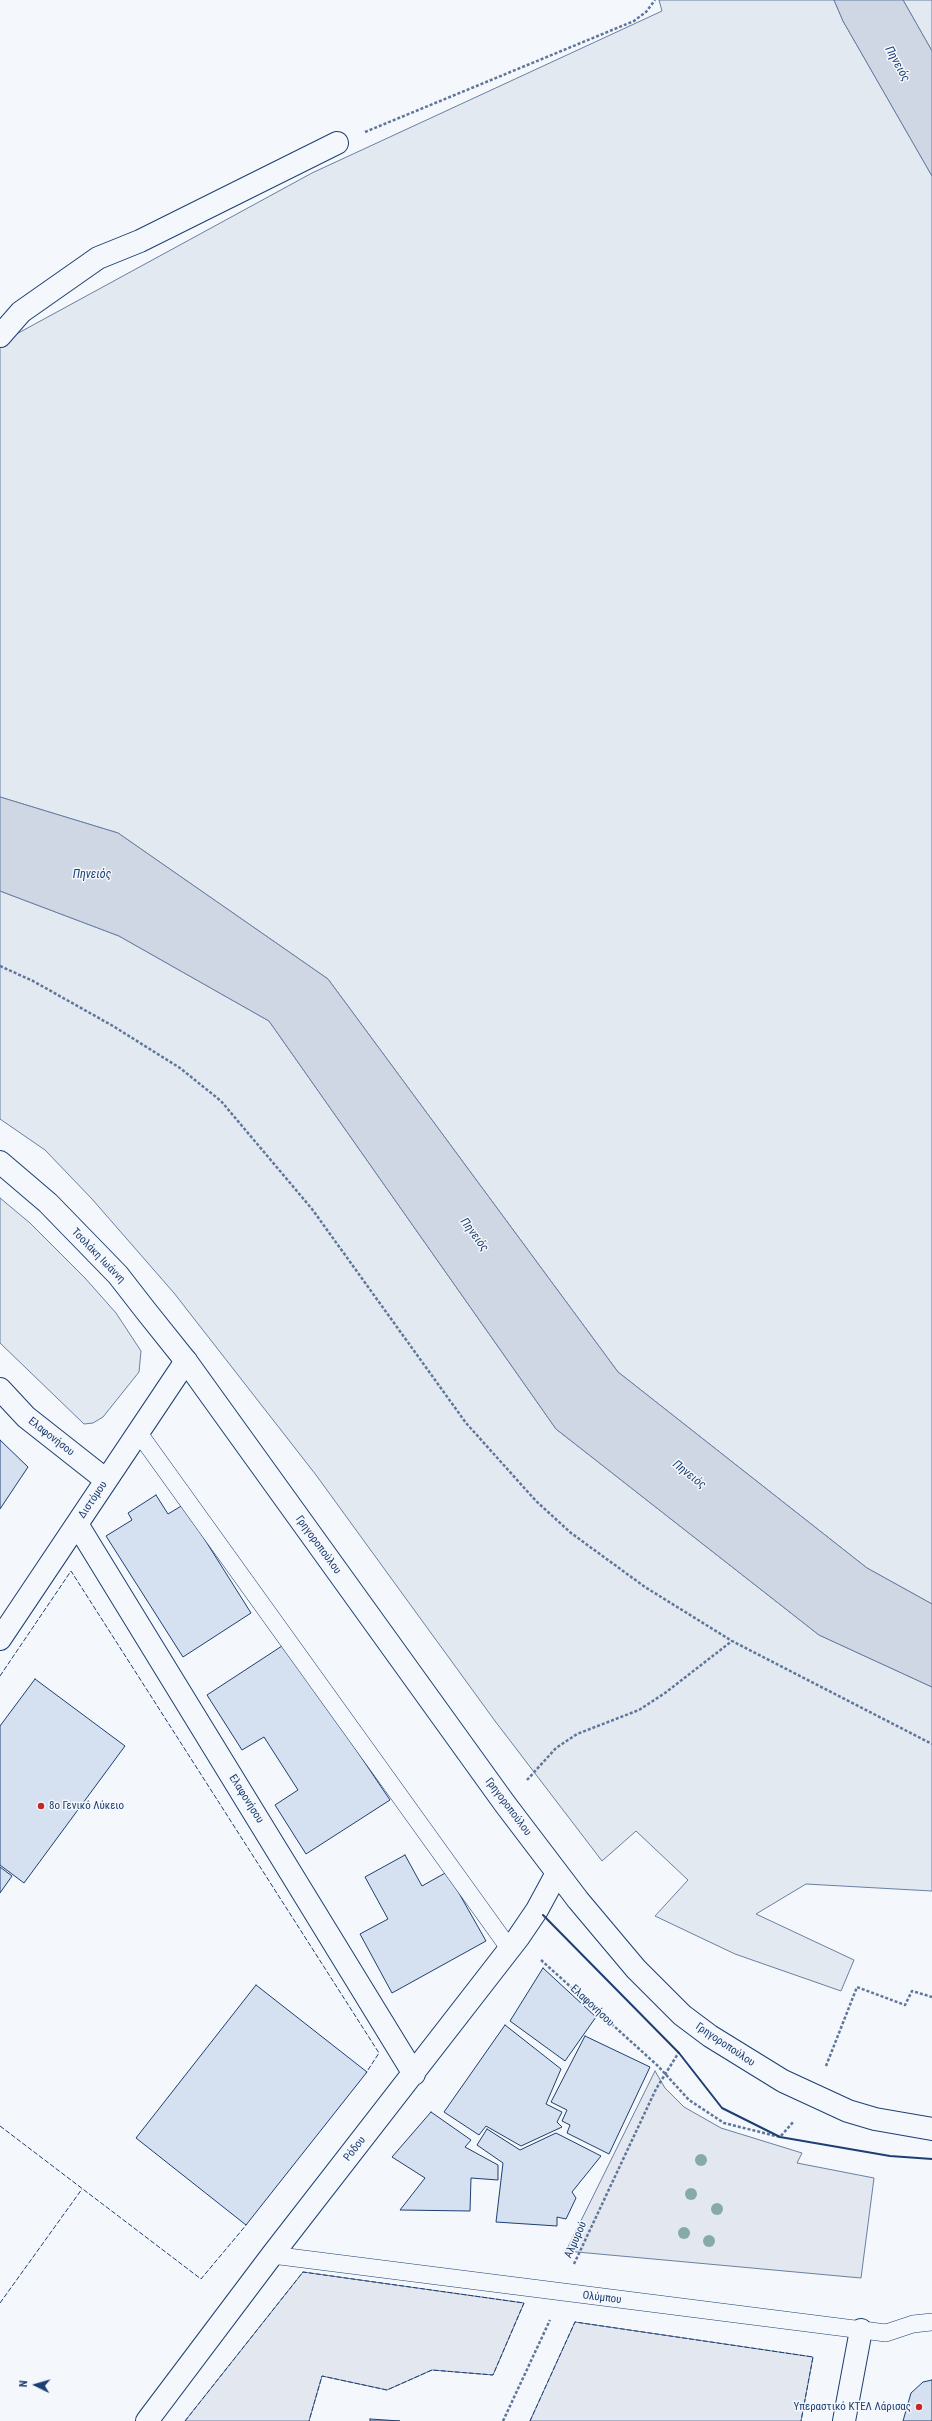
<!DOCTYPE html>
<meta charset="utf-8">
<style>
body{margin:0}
#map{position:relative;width:932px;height:2421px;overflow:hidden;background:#f4f7fb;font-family:"Roboto Condensed",sans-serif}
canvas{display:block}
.north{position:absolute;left:16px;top:2365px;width:40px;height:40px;-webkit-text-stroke:3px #f4f7fb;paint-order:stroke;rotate:275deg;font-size:11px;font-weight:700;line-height:16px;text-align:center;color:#1d3f73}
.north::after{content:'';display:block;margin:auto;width:14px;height:18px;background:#1d3f73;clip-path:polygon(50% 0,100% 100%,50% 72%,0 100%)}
</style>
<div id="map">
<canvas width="932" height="2421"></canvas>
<div class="north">N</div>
</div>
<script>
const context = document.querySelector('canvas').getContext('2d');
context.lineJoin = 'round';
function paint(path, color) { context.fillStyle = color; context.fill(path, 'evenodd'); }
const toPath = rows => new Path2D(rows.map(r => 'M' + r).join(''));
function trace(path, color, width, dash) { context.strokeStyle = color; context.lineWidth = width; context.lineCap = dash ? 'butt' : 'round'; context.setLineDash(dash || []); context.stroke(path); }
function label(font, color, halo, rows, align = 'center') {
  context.font = font + ' "Roboto Condensed",sans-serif'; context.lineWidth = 3; context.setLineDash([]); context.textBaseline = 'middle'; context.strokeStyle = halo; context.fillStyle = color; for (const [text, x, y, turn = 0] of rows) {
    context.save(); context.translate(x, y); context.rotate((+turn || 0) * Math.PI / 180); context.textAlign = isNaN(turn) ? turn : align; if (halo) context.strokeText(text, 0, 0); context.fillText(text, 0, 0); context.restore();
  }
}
const green = toPath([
 [659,0,834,0,843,21,932,176,932,1604,867,1568,618,1372,328,979,118,833,0,797,0,343,312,173,662,11,659,0],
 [903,0,932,0,932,51,903,0],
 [0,891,119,936,269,1021,556,1429,819,1635,932,1687,932,1891,806,1884,756,1914,854,1960,841,1991,735,1954,655,1916,688,1880,636,1831,602,1861,495,1721,316,1475,174,1293,92,1199,45,1150,0,1119,0,891],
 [0,1198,30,1223,85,1278,116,1313,141,1351,139,1372,103,1417,93,1423,84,1424,0,1343,0,1198]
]);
const parking = toPath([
 [655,2071,665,2088,684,2107,721,2128,802,2153,797,2163,874,2178,861,2278,566,2251,655,2071],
 [303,2272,524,2303,493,2375,432,2370,387,2390,322,2376,309,2421,185,2421,303,2272],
 [575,2322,813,2357,801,2421,530,2421,575,2322]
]);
const water = toPath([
 [834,0,903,0,932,51,932,176,843,21,834,0],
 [0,797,118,833,328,979,618,1372,867,1568,932,1604,932,1687,819,1635,556,1429,269,1021,119,936,0,891,0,797]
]);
const building = toPath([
 [0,1440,28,1467,0,1509,0,1440],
 [156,1495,168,1514,183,1505,251,1613,183,1657,106,1536,132,1520,128,1513,156,1495],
 [285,1644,390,1800,306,1854,275,1805,298,1790,264,1737,242,1750,207,1695,285,1644],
 [35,1679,125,1746,24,1883,0,1865,0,1726,35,1679],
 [405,1855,422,1886,447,1872,486,1941,392,1993,360,1934,388,1919,365,1877,405,1855],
 [0,1867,12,1876,0,1893,0,1867],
 [543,1968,596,2017,565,2061,510,2021,543,1968],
 [256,1985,367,2072,246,2225,136,2138,256,1985],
 [505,2025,561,2069,546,2104,562,2112,557,2122,562,2127,521,2146,486,2126,479,2135,444,2112,505,2025],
 [585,2036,650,2067,609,2154,567,2133,570,2125,562,2121,567,2110,551,2102,585,2036],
 [431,2112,471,2140,465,2147,498,2165,498,2180,471,2178,470,2211,400,2210,425,2178,392,2157,431,2112],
 [487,2129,520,2150,556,2133,601,2156,572,2192,576,2198,566,2219,557,2217,557,2226,496,2222,503,2163,477,2145,487,2129],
 [932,2380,932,2421,903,2421,911,2393,923,2382,932,2380],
 [370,2419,400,2421,370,2421,370,2419]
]);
const path = toPath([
 [365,132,634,21,646,12,655,0],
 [0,966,33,981,113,1026,180,1068,221,1101,312,1209,466,1423,536,1501,571,1533,645,1587,732,1641,932,1744],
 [527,1780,556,1748,577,1734,639,1710,665,1693,732,1641],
 [541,1960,658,2066,689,2100,724,2123,780,2137,794,2121],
 [826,2066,857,1987,905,2005,912,1991,932,1997],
 [574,2264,656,2089,679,2052],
 [503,2421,550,2320]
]);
const lane = toPath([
 [138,1432,509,1948],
 [272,2255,886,2333,913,2324,932,2322]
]);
const street = toPath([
 [0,336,21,312,98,258,140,241,337,143],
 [0,1389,26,1417,106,1480],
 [77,1524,414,2074],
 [0,1639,186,1361],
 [147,2421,272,2255,518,1938,537,1910,557,1873],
 [844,2421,861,2330]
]);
const secondary = toPath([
 [0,1162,48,1203,118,1275,146,1311,186,1361,505,1804,578,1900,636,1969,682,2015,710,2036,783,2081,848,2111,875,2119,932,2129]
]);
const fence = toPath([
 [0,1676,71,1571,379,2053,366,2073],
 [0,2126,201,2279,247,2224],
 [0,2303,82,2189],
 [185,2421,303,2272,524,2303,493,2375,432,2370,387,2390,322,2376,309,2421],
 [530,2421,575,2322,813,2357,801,2421]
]);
const wall = toPath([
 [543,1915,679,2053,722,2108,780,2137,890,2156,932,2159]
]);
const trees = [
 [701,2160],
 [691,2194],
 [717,2209],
 [684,2233],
 [709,2241]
];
const markers = [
 [41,1806,4,"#c62828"],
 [919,2407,4,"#c62828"]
];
const streetNames = [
 ["Τσολάκη Ιωάννη",98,1256,46],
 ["Ελαφονήσου",51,1437,38],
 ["Διστόμου",93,1500,-56],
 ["Γρηγοροπούλου",318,1545,54],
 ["Ελαφονήσου",246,1799,58],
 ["Γρηγοροπούλου",508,1807,53],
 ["Ελαφονήσου",592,2006,43],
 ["Γρηγοροπούλου",725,2045,34],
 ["Ρόδου",355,2149,-52],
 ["Αλμυρού",576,2240,-66],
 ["Ολύμπου",602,2298,7]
];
const poiNames = [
 ["8ο Γενικό Λύκειο",49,1806],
 ["Υπεραστικό ΚΤΕΛ Λάρισας",911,2407,"right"]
];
const waterNames = [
 ["Πηνειός",897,64,61],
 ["Πηνειός",92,875],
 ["Πηνειός",474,1235,53],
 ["Πηνειός",689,1475,38]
];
paint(green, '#e3e9f0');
trace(green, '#687fa3', 1);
paint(parking, '#e3e8f0');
trace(parking, '#687fa3', 1);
paint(water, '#cfd7e4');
trace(water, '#687fa3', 1);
paint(building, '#d5e0f0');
trace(building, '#1d3f73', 1);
trace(lane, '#1d3f73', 18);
trace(street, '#1d3f73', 24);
trace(secondary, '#1d3f73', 24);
trace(path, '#5e769c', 2.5, [3, 2]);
trace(lane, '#f4f7fb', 17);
trace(street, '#f4f7fb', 22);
trace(secondary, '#f4f7fb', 22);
trace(fence, '#1d3f73', 1, [5, 2]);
trace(wall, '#1d3f73', 2);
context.fillStyle = '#86aba6';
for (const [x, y] of trees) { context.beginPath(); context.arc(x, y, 6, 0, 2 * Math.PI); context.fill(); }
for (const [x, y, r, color] of markers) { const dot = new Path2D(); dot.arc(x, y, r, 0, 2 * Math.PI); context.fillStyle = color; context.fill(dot); trace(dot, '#f4f7fb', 1.5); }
label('11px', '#1d3f73', '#f4f7fb', streetNames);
label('11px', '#1d3f73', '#f4f7fb', poiNames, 'left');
label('italic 12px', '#1d3f73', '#f4f7fb', waterNames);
</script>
